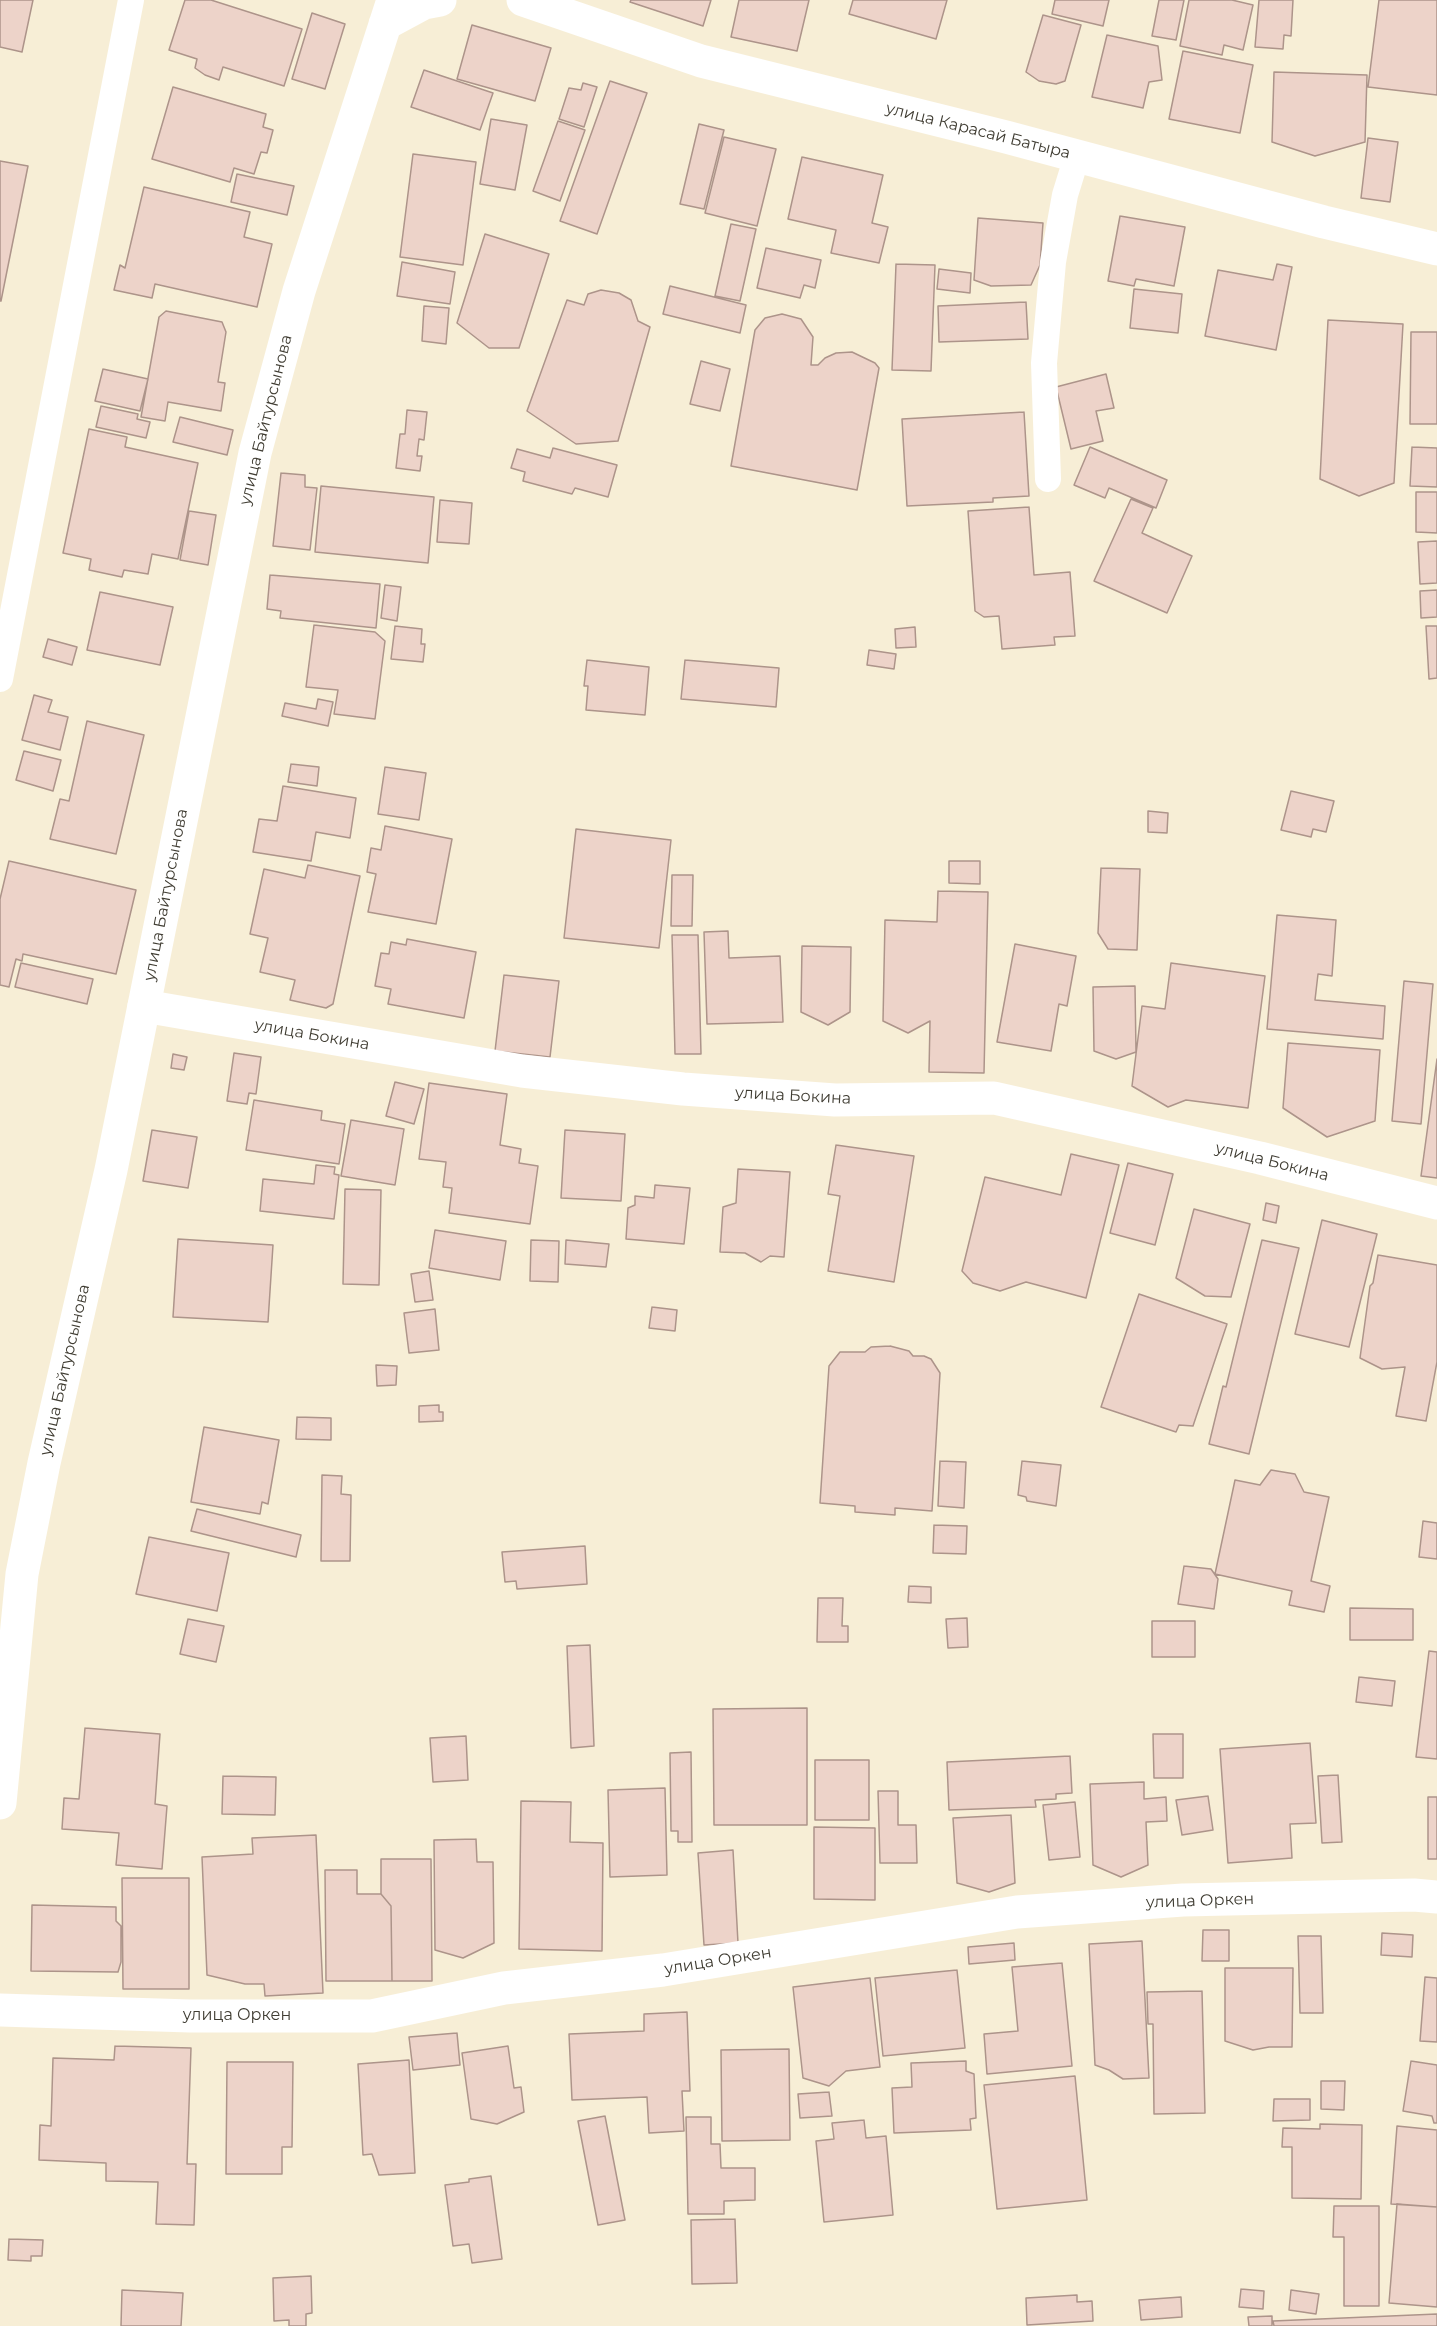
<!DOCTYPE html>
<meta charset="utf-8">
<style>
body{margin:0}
canvas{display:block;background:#f7eed6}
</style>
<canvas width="1437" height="2326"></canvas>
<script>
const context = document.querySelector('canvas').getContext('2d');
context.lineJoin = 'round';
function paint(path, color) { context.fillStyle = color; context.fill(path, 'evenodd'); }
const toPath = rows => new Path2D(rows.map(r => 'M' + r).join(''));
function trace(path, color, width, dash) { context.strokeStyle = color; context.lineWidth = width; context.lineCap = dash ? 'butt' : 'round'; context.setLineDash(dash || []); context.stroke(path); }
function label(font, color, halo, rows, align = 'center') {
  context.font = font + ' Montserrat,sans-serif'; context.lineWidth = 4.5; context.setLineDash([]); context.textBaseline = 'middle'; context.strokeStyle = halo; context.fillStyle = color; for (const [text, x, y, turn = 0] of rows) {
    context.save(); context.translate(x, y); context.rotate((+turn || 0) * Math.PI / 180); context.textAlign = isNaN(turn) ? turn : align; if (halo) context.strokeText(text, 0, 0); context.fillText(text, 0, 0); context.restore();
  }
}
const building = toPath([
 [0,0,33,0,22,52,0,47,0,0],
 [185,0,211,0,302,29,284,86,223,67,219,80,205,75,195,68,197,59,169,50,185,0],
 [631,0,711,0,703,26,630,2,631,0],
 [739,0,809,0,797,51,731,37,739,0],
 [853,0,947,0,936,39,849,14,853,0],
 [1055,0,1109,0,1103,26,1052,14,1055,0],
 [1159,0,1184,0,1176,40,1152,36,1159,0],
 [1189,0,1232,0,1253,5,1243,50,1224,45,1222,55,1180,46,1189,0],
 [1259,0,1293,0,1291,36,1284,35,1283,49,1255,47,1259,0],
 [1379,0,1437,0,1437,95,1368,87,1379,0],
 [312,13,345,24,325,89,292,79,312,13],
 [1043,15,1081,25,1065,81,1056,84,1039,81,1026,72,1043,15],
 [472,25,551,48,535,101,457,79,472,25],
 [1107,35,1158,46,1162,80,1149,82,1143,108,1092,97,1107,35],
 [1183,51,1253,65,1240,133,1169,119,1183,51],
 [424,70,493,93,480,130,411,107,424,70],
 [1274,72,1367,75,1365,142,1315,156,1272,142,1274,72],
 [610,81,647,93,597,234,560,221,610,81],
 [583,83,597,87,584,127,559,119,569,88,581,90,583,83],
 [173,87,266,114,263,127,273,130,267,153,261,152,254,174,234,168,230,182,152,159,173,87],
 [491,119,527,125,515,190,480,184,491,119],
 [558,121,585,130,560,201,533,191,558,121],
 [699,124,724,130,704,209,680,204,699,124],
 [724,137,776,149,757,226,705,213,724,137],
 [1368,138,1398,142,1390,202,1361,198,1368,138],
 [413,154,476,162,463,265,400,257,413,154],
 [802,157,883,175,872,223,888,227,879,263,831,253,836,230,788,219,802,157],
 [0,161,28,166,1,301,0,301,0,161],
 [237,174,294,186,287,215,231,202,237,174],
 [144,187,250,212,244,237,272,244,257,307,155,284,152,298,114,290,120,265,125,268,144,187],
 [1120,216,1185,227,1174,286,1136,279,1134,286,1108,281,1120,216],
 [978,218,1043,223,1040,265,1031,285,991,286,974,280,978,218],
 [731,224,756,229,740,301,715,296,731,224],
 [485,234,549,254,519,348,489,348,457,323,485,234],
 [766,248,821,260,815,288,804,285,800,298,757,288,766,248],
 [402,262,455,272,450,304,397,296,402,262],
 [896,264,935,265,931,371,892,370,896,264],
 [1277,264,1292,267,1276,350,1205,336,1218,270,1273,280,1277,264],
 [939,269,971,273,970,293,937,289,939,269],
 [670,286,746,305,740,333,663,314,670,286],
 [1134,289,1182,294,1178,333,1130,328,1134,289],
 [601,290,619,293,631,300,638,321,650,327,618,441,576,444,527,411,567,300,584,305,588,294,601,290],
 [1026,302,1028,339,939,342,938,306,1026,302],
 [424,306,449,308,446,344,422,341,424,306],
 [166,311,222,322,226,332,218,382,225,383,221,411,168,402,165,421,141,417,159,317,166,311],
 [782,314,801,319,813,337,811,365,818,365,825,358,836,353,852,352,875,363,879,368,857,490,731,466,755,330,765,318,782,314],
 [1328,320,1403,324,1394,483,1359,496,1320,479,1328,320],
 [1411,332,1437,332,1437,424,1410,424,1411,332],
 [701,361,730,369,720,411,690,404,701,361],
 [103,369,148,379,140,411,95,401,103,369],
 [1106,374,1114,408,1096,411,1103,441,1071,449,1056,387,1106,374],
 [101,406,138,414,137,419,150,422,146,438,96,427,101,406],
 [407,410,427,412,424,440,419,439,417,456,422,456,420,471,396,468,400,434,405,434,407,410],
 [1024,412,1029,496,993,498,993,502,907,506,902,419,1024,412],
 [180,417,233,430,227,455,173,442,180,417],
 [89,429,127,437,125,447,198,463,178,559,152,554,148,574,124,570,122,577,89,570,91,559,63,553,89,429],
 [1090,447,1167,480,1156,508,1109,488,1105,498,1074,485,1090,447],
 [1412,447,1437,448,1437,487,1410,486,1412,447],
 [553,448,617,465,608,497,575,488,572,494,523,481,525,472,511,468,517,449,550,458,553,448],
 [281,473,305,475,305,487,317,488,310,550,273,546,281,473],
 [321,486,434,497,428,563,315,552,321,486],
 [1416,492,1437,492,1437,533,1416,532,1416,492],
 [1131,499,1153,508,1142,533,1192,556,1167,613,1094,581,1131,499],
 [440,500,472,503,469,544,437,542,440,500],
 [1029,507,1034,575,1070,572,1075,636,1054,637,1055,645,1002,649,999,616,984,617,975,611,968,511,1029,507],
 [189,511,216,515,208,565,180,560,189,511],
 [1437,541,1437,583,1420,584,1418,542,1437,541],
 [270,575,380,584,376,628,280,618,281,611,267,609,270,575],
 [385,585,401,587,397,621,381,618,385,585],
 [1437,590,1437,617,1421,618,1420,591,1437,590],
 [100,592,173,607,160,665,87,650,100,592],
 [314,625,375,632,385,641,375,719,334,714,338,690,306,687,314,625],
 [395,626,422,629,421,644,425,644,423,662,391,659,395,626],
 [1426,626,1437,626,1437,678,1429,679,1426,626],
 [915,627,916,647,896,648,895,629,915,627],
 [48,639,77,647,72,665,43,657,48,639],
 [869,650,896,654,894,669,867,665,869,650],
 [587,660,649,667,645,715,586,710,588,686,584,686,587,660],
 [685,660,779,668,776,707,681,699,685,660],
 [34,695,52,700,48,712,68,717,60,750,22,740,34,695],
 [318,699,333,702,328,726,282,716,285,703,316,709,318,699],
 [87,721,144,735,116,854,50,839,60,799,69,801,87,721],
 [24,751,61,760,53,791,16,780,24,751],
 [291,764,319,767,317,786,288,782,291,764],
 [385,767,426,773,419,820,378,814,385,767],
 [283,786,356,798,350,838,316,832,311,861,253,852,259,819,277,821,283,786],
 [1291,791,1334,801,1326,832,1313,829,1311,837,1281,830,1291,791],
 [1148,811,1168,813,1167,833,1148,832,1148,811],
 [385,826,452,839,436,924,368,912,376,874,367,872,371,848,381,850,385,826],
 [576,829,671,840,659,948,564,938,576,829],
 [9,861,136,890,116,974,23,954,22,961,16,959,9,987,0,985,0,899,9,861],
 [949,861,980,861,980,884,949,883,949,861],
 [308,865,360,876,333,1004,326,1008,290,1000,295,980,260,972,268,938,250,934,264,869,305,878,308,865],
 [1101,868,1140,869,1137,950,1108,949,1098,933,1101,868],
 [672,875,693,875,692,926,671,926,672,875],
 [938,891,988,892,984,1073,929,1072,930,1021,908,1033,883,1021,885,920,937,922,938,891],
 [1277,915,1336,920,1332,976,1318,974,1315,1000,1385,1006,1383,1039,1267,1029,1277,915],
 [728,931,729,958,780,956,783,1022,707,1024,704,932,728,931],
 [672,935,698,935,701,1054,675,1054,672,935],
 [407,939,476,952,464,1018,388,1004,391,989,375,986,381,953,389,954,391,942,406,945,407,939],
 [1015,944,1076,956,1067,1006,1059,1004,1051,1051,997,1042,1015,944],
 [802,946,851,947,850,1012,828,1025,801,1012,802,946],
 [21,963,93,979,87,1004,15,987,21,963],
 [1171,963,1265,976,1248,1108,1186,1100,1168,1107,1132,1086,1142,1006,1165,1009,1171,963],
 [504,975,559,981,550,1057,495,1051,504,975],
 [1404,981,1433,984,1421,1124,1392,1121,1404,981],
 [1135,986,1136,1052,1116,1059,1094,1051,1093,987,1135,986],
 [1288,1043,1380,1050,1375,1121,1327,1137,1283,1108,1288,1043],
 [234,1053,261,1057,256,1094,249,1093,247,1104,227,1101,234,1053],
 [173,1054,187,1057,184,1070,171,1068,173,1054],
 [1437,1059,1437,1178,1421,1176,1437,1059],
 [395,1082,424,1089,414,1124,386,1116,395,1082],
 [429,1083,507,1094,500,1145,521,1149,519,1163,538,1166,530,1224,449,1213,452,1188,443,1187,446,1162,419,1159,429,1083],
 [254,1100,322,1111,321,1120,345,1124,339,1164,246,1150,254,1100],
 [351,1120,404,1129,395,1185,341,1176,351,1120],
 [152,1130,197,1137,188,1188,143,1181,152,1130],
 [565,1130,625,1134,621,1201,561,1198,565,1130],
 [836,1145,914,1156,894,1282,828,1271,840,1196,828,1194,836,1145],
 [1071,1154,1119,1165,1086,1298,1026,1282,1000,1291,973,1283,962,1271,985,1177,1061,1195,1071,1154],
 [1128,1163,1173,1174,1155,1245,1110,1233,1128,1163],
 [316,1165,335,1167,334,1174,339,1175,334,1219,260,1211,263,1179,314,1184,316,1165],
 [738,1169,790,1172,784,1257,770,1256,761,1262,745,1253,720,1252,723,1207,736,1203,738,1169],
 [655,1185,690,1188,684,1244,626,1239,628,1208,635,1205,635,1196,654,1198,655,1185],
 [345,1189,381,1190,379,1285,343,1284,345,1189],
 [1266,1203,1279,1206,1276,1223,1263,1220,1266,1203],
 [1194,1209,1250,1224,1231,1297,1205,1296,1176,1278,1194,1209],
 [1322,1220,1377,1234,1349,1347,1295,1334,1322,1220],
 [435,1230,506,1241,500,1280,429,1268,435,1230],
 [178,1239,273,1245,268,1322,173,1317,178,1239],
 [531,1240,559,1241,558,1282,530,1281,531,1240],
 [566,1240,609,1244,606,1267,565,1264,566,1240],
 [1262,1240,1299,1248,1249,1454,1209,1444,1223,1386,1226,1387,1262,1240],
 [1378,1255,1437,1265,1437,1362,1426,1421,1396,1416,1405,1367,1382,1369,1360,1358,1370,1286,1373,1283,1378,1255],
 [429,1271,433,1300,415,1302,411,1274,429,1271],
 [1139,1294,1227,1324,1193,1426,1179,1425,1176,1432,1101,1407,1139,1294],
 [652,1307,677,1310,675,1331,649,1328,652,1307],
 [435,1309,439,1350,409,1353,404,1313,435,1309],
 [890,1346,909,1351,913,1356,924,1356,931,1359,940,1373,932,1511,895,1508,895,1515,855,1512,855,1506,820,1503,829,1366,840,1352,865,1352,871,1347,890,1346],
 [376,1365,397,1366,396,1385,377,1386,376,1365],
 [439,1405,439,1412,443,1412,443,1421,419,1422,419,1406,439,1405],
 [297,1417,331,1418,331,1440,296,1439,297,1417],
 [204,1427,279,1440,268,1504,262,1502,260,1514,191,1502,204,1427],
 [940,1461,966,1462,964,1508,938,1506,940,1461],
 [1022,1461,1061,1465,1056,1506,1027,1501,1026,1497,1018,1495,1022,1461],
 [1271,1470,1295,1474,1304,1492,1329,1497,1311,1581,1330,1586,1324,1612,1289,1605,1292,1591,1215,1574,1235,1480,1260,1485,1271,1470],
 [322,1475,342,1476,341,1494,351,1495,350,1561,321,1561,322,1475],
 [197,1509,301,1535,296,1557,191,1531,197,1509],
 [1423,1521,1437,1523,1437,1559,1419,1557,1423,1521],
 [934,1525,967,1526,966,1554,933,1553,934,1525],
 [149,1537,229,1553,217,1611,136,1594,149,1537],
 [585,1546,587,1584,517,1589,516,1581,505,1582,502,1552,585,1546],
 [1184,1566,1211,1569,1218,1579,1214,1609,1178,1604,1184,1566],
 [909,1586,931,1587,931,1603,908,1602,909,1586],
 [818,1598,843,1598,842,1626,848,1626,848,1642,817,1642,818,1598],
 [1350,1608,1413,1609,1413,1640,1350,1640,1350,1608],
 [967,1618,968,1647,948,1648,946,1619,967,1618],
 [188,1619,224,1626,216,1662,180,1654,188,1619],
 [1152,1621,1195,1621,1195,1657,1152,1657,1152,1621],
 [590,1645,594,1746,571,1748,567,1646,590,1645],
 [1429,1651,1437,1652,1437,1759,1416,1757,1429,1651],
 [1359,1677,1395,1681,1392,1706,1356,1702,1359,1677],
 [807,1708,807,1825,714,1825,713,1709,807,1708],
 [85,1728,160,1734,155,1804,167,1806,162,1869,116,1865,119,1833,62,1829,64,1798,79,1799,85,1728],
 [1153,1734,1183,1734,1183,1778,1154,1778,1153,1734],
 [466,1736,468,1780,433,1782,430,1738,466,1736],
 [1310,1743,1316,1823,1290,1824,1292,1858,1228,1863,1220,1749,1310,1743],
 [691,1752,692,1842,678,1842,678,1831,671,1831,670,1753,691,1752],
 [1070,1756,1072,1793,1056,1794,1056,1799,1035,1800,1036,1807,949,1810,947,1762,1070,1756],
 [815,1760,869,1760,869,1820,815,1820,815,1760],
 [1338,1775,1342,1842,1322,1843,1318,1776,1338,1775],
 [223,1776,276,1777,275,1815,222,1814,223,1776],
 [1144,1782,1144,1799,1166,1797,1167,1821,1146,1822,1148,1865,1121,1877,1093,1865,1090,1784,1144,1782],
 [665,1788,667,1875,610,1877,608,1790,665,1788],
 [878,1791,898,1791,898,1825,916,1825,917,1863,880,1863,878,1791],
 [1208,1796,1213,1830,1182,1835,1176,1800,1208,1796],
 [1428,1797,1437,1797,1437,1859,1428,1859,1428,1797],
 [521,1801,571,1802,570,1842,603,1843,602,1951,519,1949,521,1801],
 [1075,1802,1080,1857,1049,1860,1043,1805,1075,1802],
 [1011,1815,1015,1883,989,1892,957,1883,953,1818,1011,1815],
 [814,1827,875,1828,875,1900,814,1899,814,1827],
 [316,1835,323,1993,265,1996,264,1984,245,1984,207,1975,202,1857,253,1854,252,1838,316,1835],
 [476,1839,477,1862,493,1862,494,1943,463,1958,435,1950,434,1840,476,1839],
 [733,1850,738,1943,704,1945,698,1853,733,1850],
 [381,1859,431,1859,432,1981,392,1981,391,1906,381,1894,381,1859],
 [325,1870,357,1870,357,1894,381,1894,391,1906,392,1981,326,1981,325,1870],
 [122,1878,189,1878,189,1989,123,1989,122,1878],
 [32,1905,116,1907,116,1921,121,1926,121,1962,118,1972,31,1971,32,1905],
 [1203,1930,1229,1930,1229,1961,1202,1961,1203,1930],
 [1382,1933,1413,1935,1412,1957,1381,1955,1382,1933],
 [1298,1936,1321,1936,1323,2013,1300,2013,1298,1936],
 [1142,1941,1149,2078,1123,2079,1109,2070,1095,2065,1089,1944,1142,1941],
 [1014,1943,1015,1960,969,1964,968,1947,1014,1943],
 [1062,1963,1072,2066,987,2074,984,2034,1018,2031,1012,1967,1062,1963],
 [1225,1968,1293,1968,1292,2047,1269,2047,1253,2050,1225,2041,1225,1968],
 [957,1970,965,2048,883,2056,875,1978,957,1970],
 [1425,1977,1437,1978,1437,2042,1420,2041,1425,1977],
 [870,1978,880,2067,846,2071,829,2086,803,2078,793,1987,870,1978],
 [1202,1991,1205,2113,1154,2114,1153,2024,1148,2024,1147,1992,1202,1991],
 [687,2012,690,2091,682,2091,684,2131,649,2133,647,2097,572,2100,569,2034,644,2031,644,2014,687,2012],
 [457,2033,460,2065,413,2070,409,2037,457,2033],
 [115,2046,191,2048,187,2164,196,2164,194,2225,156,2224,158,2182,106,2181,106,2163,39,2160,40,2125,51,2126,53,2058,114,2060,115,2046],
 [508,2046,514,2088,521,2087,524,2112,497,2124,471,2119,462,2053,508,2046],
 [789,2049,790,2140,722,2141,721,2050,789,2049],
 [409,2060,415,2173,379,2175,372,2154,363,2155,358,2064,409,2060],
 [966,2061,966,2071,974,2074,976,2118,970,2119,971,2130,894,2133,892,2088,912,2087,911,2063,966,2061],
 [1411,2061,1437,2065,1437,2123,1434,2123,1432,2116,1403,2111,1411,2061],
 [227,2062,293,2062,292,2147,282,2147,282,2174,226,2174,227,2062],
 [1075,2076,1087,2200,997,2209,984,2085,1075,2076],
 [1321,2081,1345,2081,1344,2110,1321,2109,1321,2081],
 [829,2092,832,2116,800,2118,798,2094,829,2092],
 [1274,2099,1310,2099,1310,2120,1273,2121,1274,2099],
 [605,2116,625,2220,598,2225,578,2121,605,2116],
 [686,2117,711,2117,711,2144,720,2144,721,2168,755,2168,755,2200,724,2201,724,2214,688,2214,686,2117],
 [864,2120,866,2138,886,2136,893,2215,824,2222,816,2141,834,2139,832,2123,864,2120],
 [1320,2124,1362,2125,1361,2199,1292,2198,1292,2147,1282,2147,1283,2128,1320,2129,1320,2124],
 [1397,2126,1437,2130,1437,2207,1391,2204,1397,2126],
 [491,2176,502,2259,472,2263,469,2244,453,2246,445,2185,469,2182,469,2179,491,2176],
 [1397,2204,1437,2207,1437,2307,1389,2303,1397,2204],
 [1334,2206,1379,2206,1379,2306,1344,2306,1344,2237,1333,2237,1334,2206],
 [735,2219,737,2283,692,2284,691,2220,735,2219],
 [9,2239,43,2240,42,2256,31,2256,31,2261,8,2260,9,2239],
 [311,2276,312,2313,306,2314,306,2326,289,2326,289,2320,274,2321,273,2278,311,2276],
 [1241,2289,1264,2291,1263,2309,1239,2307,1241,2289],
 [122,2290,183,2293,181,2326,121,2326,122,2290],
 [1291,2290,1319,2294,1316,2314,1289,2310,1291,2290],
 [1077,2295,1077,2302,1092,2301,1093,2321,1027,2325,1026,2298,1077,2295],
 [1181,2297,1182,2317,1141,2320,1139,2300,1181,2297],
 [1437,2314,1437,2326,1274,2326,1273,2321,1437,2314],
 [1272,2316,1272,2326,1249,2326,1248,2317,1272,2316]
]);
const lane = toPath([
 [1048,479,1044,363,1053,262,1065,195,1077,156],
 [0,679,131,0]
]);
const street = toPath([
 [144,1006,522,1071,683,1089,835,1100,994,1098,1260,1158,1437,1203],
 [0,2010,190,2016,372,2016,504,1988,663,1970,1017,1912,1183,1900,1414,1895,1437,1897]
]);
const secondary = toPath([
 [523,0,701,61,1006,137,1324,222,1437,249],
 [385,24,424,3,440,0],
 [0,1803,22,1574,44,1463,111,1170,255,453,299,291,393,0]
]);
const streetNames = [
 ["улица Карасай Батыра",978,131,14],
 ["улица Байтурсынова",266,420,-76],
 ["улица Байтурсынова",166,895,-79],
 ["улица Бокина",312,1035,10],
 ["улица Бокина",793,1096,3],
 ["улица Бокина",1272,1162,14],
 ["улица Байтурсынова",65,1370,-77],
 ["улица Оркен",1200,1901,-2],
 ["улица Оркен",718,1961,-9],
 ["улица Оркен",237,2015]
];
paint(building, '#edd3c9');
trace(building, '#ad948a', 1.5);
trace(lane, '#fff', 26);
trace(street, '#fff', 33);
trace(secondary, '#fff', 33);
label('16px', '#403d33', '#fff', streetNames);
</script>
